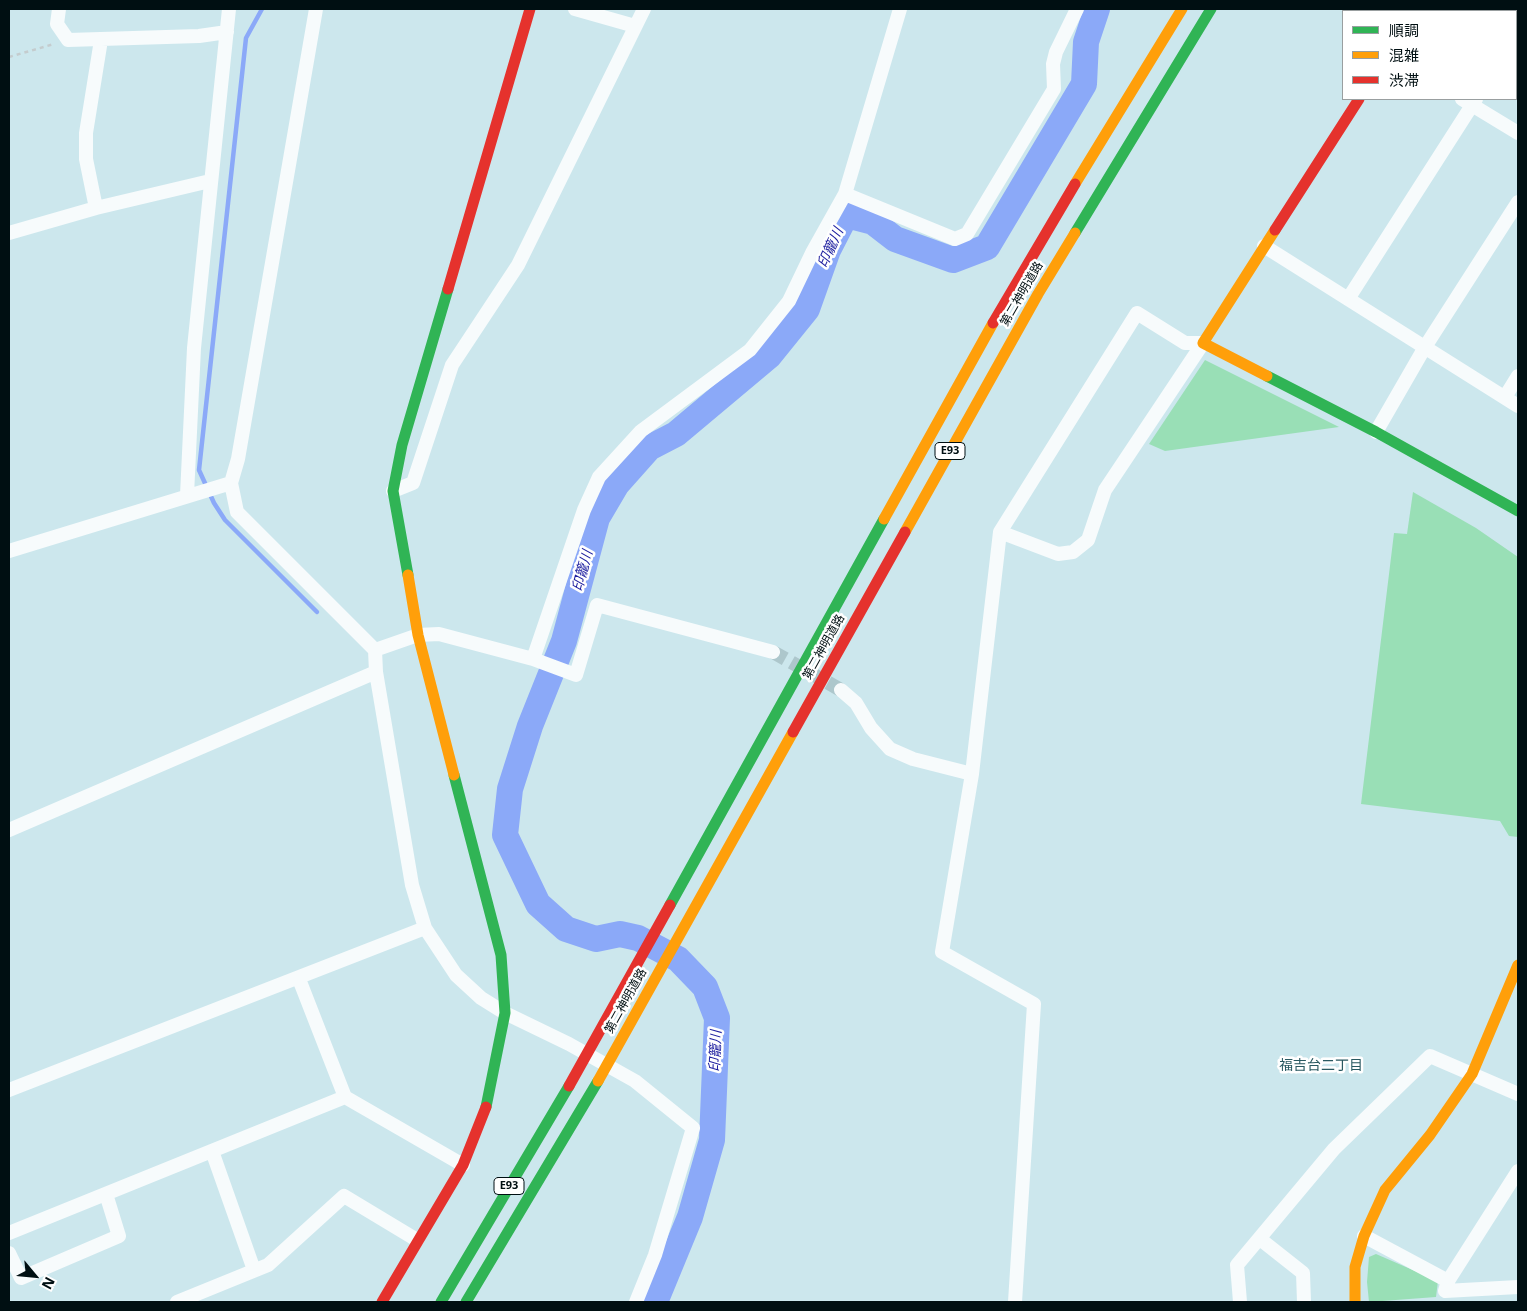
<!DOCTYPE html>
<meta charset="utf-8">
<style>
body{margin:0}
#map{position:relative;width:1527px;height:1311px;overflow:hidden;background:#cce7ed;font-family:"Open Sans","Noto Sans JP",sans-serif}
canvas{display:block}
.frame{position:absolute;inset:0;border:10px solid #000f12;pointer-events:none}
.legend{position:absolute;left:1342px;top:10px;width:175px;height:90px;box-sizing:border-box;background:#fff;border:1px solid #999fa0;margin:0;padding:6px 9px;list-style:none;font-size:15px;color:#000f12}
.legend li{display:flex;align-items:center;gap:10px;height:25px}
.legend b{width:25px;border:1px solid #999fa0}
.north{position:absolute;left:10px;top:1251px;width:50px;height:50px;-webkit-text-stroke:4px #fff;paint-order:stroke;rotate:118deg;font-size:14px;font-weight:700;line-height:20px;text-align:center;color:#000f12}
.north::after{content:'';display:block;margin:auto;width:18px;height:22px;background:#000f12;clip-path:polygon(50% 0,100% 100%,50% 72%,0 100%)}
</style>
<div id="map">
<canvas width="1527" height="1311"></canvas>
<div class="frame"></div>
<ul class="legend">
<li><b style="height:6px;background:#30b455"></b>順調</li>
<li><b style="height:6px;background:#ff9f0a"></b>混雑</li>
<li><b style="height:6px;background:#e5322d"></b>渋滞</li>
</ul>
<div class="north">N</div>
</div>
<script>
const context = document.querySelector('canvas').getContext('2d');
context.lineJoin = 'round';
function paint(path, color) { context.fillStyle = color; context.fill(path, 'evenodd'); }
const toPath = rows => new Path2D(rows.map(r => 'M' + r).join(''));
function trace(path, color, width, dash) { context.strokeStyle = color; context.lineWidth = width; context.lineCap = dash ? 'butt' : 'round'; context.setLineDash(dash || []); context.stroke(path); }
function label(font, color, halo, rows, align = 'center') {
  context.font = font + ' "Open Sans","Noto Sans JP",sans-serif'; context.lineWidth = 5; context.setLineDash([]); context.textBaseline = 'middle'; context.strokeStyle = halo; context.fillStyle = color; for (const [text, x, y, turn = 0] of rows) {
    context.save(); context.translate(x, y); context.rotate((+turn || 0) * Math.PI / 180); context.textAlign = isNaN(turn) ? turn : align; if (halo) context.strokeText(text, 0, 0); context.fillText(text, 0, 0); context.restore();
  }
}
const green = toPath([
 [1205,360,1339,427,1165,451,1149,444],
 [1413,492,1476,528,1518,557,1518,837,1509,836,1500,821,1361,804,1394,533,1407,534],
 [1376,1254,1438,1281,1436,1297,1369,1302,1367,1282,1369,1257]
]);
const stream = toPath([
 [262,9,246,38,199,470,214,503,225,520,317,612]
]);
const river = toPath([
 [655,1302,690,1217,712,1140,717,1018,705,987,678,959,638,938,620,934,596,939,566,929,538,904,505,835,510,789,530,726,564,641,597,518,617,484,649,448,676,434,769,356,807,309,828,250,846,215,873,222,895,239,953,260,987,247,1084,84,1086,42,1097,9]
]);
const streetTunnel = toPath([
 [773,652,841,690]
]);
const path = toPath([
 [9,57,54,44]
]);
const street = toPath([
 [59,9,57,24,68,40,199,36,227,32],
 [316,9,238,459,231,483,237,512,375,650,376,672,412,885,425,928,456,975,481,998,505,1013,569,1044,635,1081,693,1128,655,1255,636,1302],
 [575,9,635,26],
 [1516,35,1518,32],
 [1462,99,1518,133],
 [845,194,955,239,967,234,1054,89,1053,64,1056,52,1077,9],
 [96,208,86,159,86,133,101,40],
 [9,233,96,208,210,181],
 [1264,246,1518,406],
 [1348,299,1476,99],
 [1505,397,1518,376],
 [1376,432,1425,347,1518,202],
 [393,491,413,483,452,365,518,265,644,9],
 [187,495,194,348,229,9],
 [1000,532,1058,554,1073,552,1088,540,1105,490,1203,343],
 [9,551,231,483],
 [375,650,418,635,439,634,533,659,576,675,597,605,773,652],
 [533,659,584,510,599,477,641,431,750,350,789,301,812,253,845,194,900,9],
 [841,690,856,703,871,728,890,749,913,759,972,774],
 [9,830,376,672],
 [299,979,345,1097],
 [9,1090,425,928],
 [212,1151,254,1270],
 [9,1233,345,1097,463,1165],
 [1364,1236,1448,1281,1445,1291,1518,1287],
 [1260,1239,1303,1273,1304,1302],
 [9,1253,21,1278,119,1236,106,1194],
 [1448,1281,1518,1171],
 [177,1302,268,1265,344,1196,417,1240],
 [1015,1302,1034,1004,942,952,972,774,1000,532,1137,313,1185,343,1203,343],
 [1240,1302,1237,1265,1334,1149,1430,1056,1518,1094]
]);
const fast = toPath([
 [1415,11,1416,9],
 [1075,233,1211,9],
 [1267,376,1376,432,1518,511],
 [408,575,393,491,402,445,448,289],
 [454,775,501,955,505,1013,486,1107],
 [670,905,884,519],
 [441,1302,569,1086],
 [466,1302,598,1081]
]);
const slow = toPath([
 [1075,184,1182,9],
 [1267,376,1203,343,1275,230],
 [884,519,993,323],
 [905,532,1038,294,1075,233],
 [408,575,418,635,454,775],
 [598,1081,793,732],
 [1355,1302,1355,1267,1364,1236,1385,1190,1430,1135,1472,1074,1518,965]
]);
const jam = toPath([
 [1275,230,1359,99],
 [448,289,530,9],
 [993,323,1075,184],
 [793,732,905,532],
 [569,1086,670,905],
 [382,1302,463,1165,486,1107]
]);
const shields = [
 [950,451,30],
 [509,1186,30]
];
const shieldNames = [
 ["E93",950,451],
 ["E93",509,1186]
];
const streetNames = [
 ["第二神明道路",1022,294,-60],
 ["第二神明道路",824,647,-61],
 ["第二神明道路",626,1001,-61]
];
const waterNames = [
 ["印籠川",831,248,-66],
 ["印籠川",583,571,-75],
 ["印籠川",716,1051,-88]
];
const neighbourhoodNames = [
 ["福吉台二丁目",1321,1066]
];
paint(green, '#99dfb6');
trace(stream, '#8ba9f8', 4.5);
trace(river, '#8ba9f8', 26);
trace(streetTunnel, '#adc7cc', 14, [14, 7]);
trace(path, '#c4ccce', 2.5, [4, 4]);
trace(street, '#f7fbfc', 14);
trace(fast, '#30b455', 11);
trace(slow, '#ff9f0a', 11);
trace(jam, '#e5322d', 11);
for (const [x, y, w] of shields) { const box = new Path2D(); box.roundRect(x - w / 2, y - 8.5, w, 17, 4); context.fillStyle = '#fff'; context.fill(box); trace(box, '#000f12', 1); }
label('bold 11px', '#000f12', null, shieldNames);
label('12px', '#000f12', '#fff', streetNames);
label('italic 14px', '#1b1c9e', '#fff', waterNames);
label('14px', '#295961', '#fff', neighbourhoodNames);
</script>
